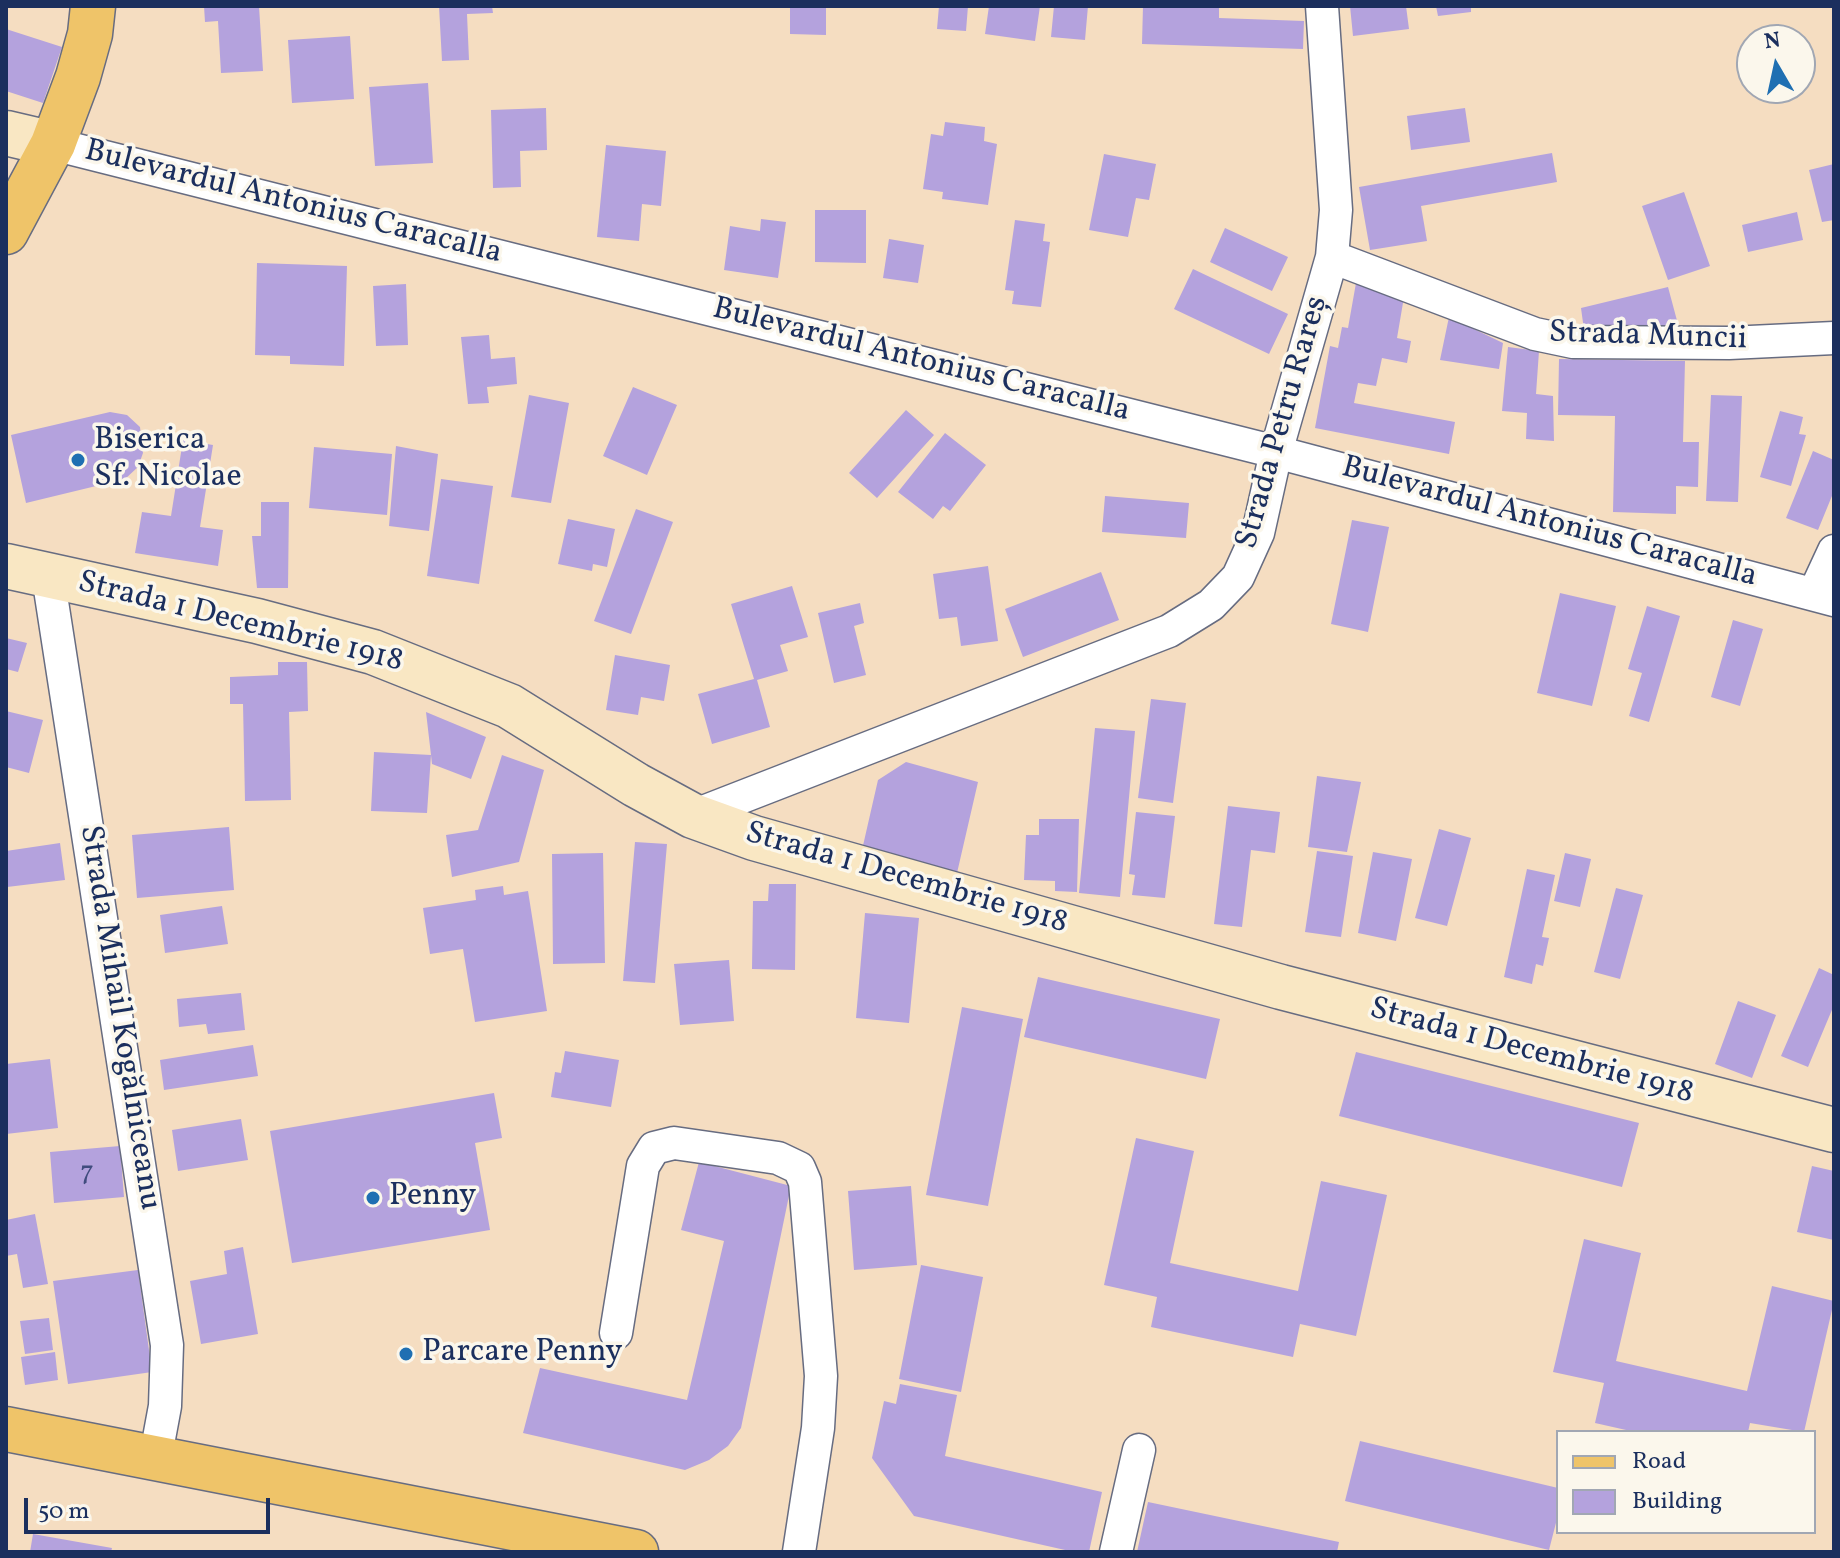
<!DOCTYPE html>
<meta charset="utf-8">
<style>
body{margin:0}
#map{position:relative;width:1840px;height:1558px;overflow:hidden;background:#f5ddc1;font-family:Vollkorn,serif}
canvas{display:block}
.frame{position:absolute;inset:0;border:8px solid #1b2f5e;pointer-events:none}
.legend{position:absolute;left:1556px;top:1430px;width:260px;height:104px;box-sizing:border-box;background:#fbf7ec;border:2px solid #a1a7b3;margin:0;padding:10px 14px;list-style:none;font-size:24px;color:#1b2f5e}
.legend li{display:flex;align-items:center;gap:16px;height:40px}
.legend b{width:40px;border:2px solid #a1a7b3}
.north{position:absolute;left:1736px;top:24px;width:80px;height:80px;box-sizing:border-box;background:#fbf7ec;border:2px solid #a1a7b3;border-radius:50%;rotate:351deg;font-size:22px;font-weight:700;line-height:32px;text-align:center;color:#1b2f5e}
.north::after{content:'';display:block;margin:auto;width:28px;height:36px;background:#1f6fb2;clip-path:polygon(50% 0,100% 100%,50% 72%,0 100%)}
.scale{position:absolute;left:24px;top:1498px;width:246px;height:36px;box-sizing:border-box;border:4px solid #1b2f5e;border-top:0;padding-left:10px;font-size:24px;line-height:28px;white-space:nowrap;color:#1b2f5e;-webkit-text-stroke:6px #fbf7ec;paint-order:stroke}
</style>
<div id="map">
<canvas width="1840" height="1558"></canvas>
<div class="frame"></div>
<ul class="legend">
<li><b style="height:10px;background:#efc469"></b>Road</li>
<li><b style="height:22px;background:#b4a2dd"></b>Building</li>
</ul>
<div class="north">N</div>
<div class="scale">50 m</div>
</div>
<script>
const context = document.querySelector('canvas').getContext('2d');
context.lineJoin = 'round';
function paint(path, color) { context.fillStyle = color; context.fill(path, 'evenodd'); }
const toPath = rows => new Path2D(rows.map(r => 'M' + r).join(''));
function trace(path, color, width, dash) { context.strokeStyle = color; context.lineWidth = width; context.lineCap = dash ? 'butt' : 'round'; context.setLineDash(dash || []); context.stroke(path); }
function label(font, color, halo, rows, align = 'center') {
  context.font = font + ' Vollkorn,serif'; context.lineWidth = 7; context.setLineDash([]); context.textBaseline = 'middle'; context.strokeStyle = halo; context.fillStyle = color; for (const [text, x, y, turn = 0] of rows) {
    context.save(); context.translate(x, y); context.rotate((+turn || 0) * Math.PI / 180); context.textAlign = isNaN(turn) ? turn : align; if (halo) context.strokeText(text, 0, 0); context.fillText(text, 0, 0); context.restore();
  }
}
const building = toPath([
 [204,6,259,6,263,71,221,73,218,21,205,22],
 [439,6,492,6,493,13,467,14,469,60,442,61],
 [790,6,826,6,826,35,790,34],
 [939,6,968,6,966,31,937,29],
 [989,6,1040,6,1035,41,985,34],
 [1054,6,1088,6,1085,40,1051,37],
 [1143,6,1219,8,1219,18,1304,21,1303,49,1142,44],
 [1350,6,1406,6,1409,29,1353,36],
 [1436,6,1471,6,1471,12,1438,16],
 [6,29,62,47,43,103,6,91],
 [350,36,354,99,292,103,288,40],
 [428,83,433,163,375,166,369,87],
 [546,108,547,150,520,151,521,187,493,188,491,110],
 [1465,108,1470,142,1411,150,1407,116],
 [945,122,985,127,984,141,997,144,988,205,942,199,943,192,923,189,931,134,943,136],
 [606,145,666,151,661,206,642,204,639,241,597,237],
 [1552,153,1557,182,1421,206,1427,241,1370,250,1359,187],
 [1104,154,1156,164,1149,200,1136,198,1128,237,1089,230],
 [1834,164,1834,220,1822,222,1809,170],
 [1684,192,1710,266,1668,280,1642,206],
 [815,210,866,210,866,263,815,262],
 [1797,212,1803,240,1748,252,1742,225],
 [761,219,786,222,778,278,724,270,730,226,760,231],
 [1015,220,1045,224,1043,241,1050,242,1041,307,1012,304,1014,291,1005,290],
 [1225,228,1288,257,1272,291,1210,262],
 [889,239,924,245,918,283,883,278],
 [257,263,347,266,344,366,290,364,290,356,255,355],
 [1193,269,1288,314,1269,354,1174,309],
 [1356,283,1404,297,1397,338,1411,341,1407,363,1382,358,1376,386,1358,383,1354,403,1455,422,1449,454,1315,428,1330,346,1338,348,1342,327,1348,328],
 [406,284,408,345,376,346,373,286],
 [1668,287,1679,328,1584,330,1581,308],
 [1449,317,1503,343,1499,369,1440,360],
 [489,335,491,359,515,357,517,384,487,387,489,403,468,404,461,337],
 [1508,347,1539,351,1536,394,1553,396,1554,441,1526,439,1527,413,1502,411],
 [1559,359,1685,361,1683,442,1699,442,1698,487,1676,486,1676,514,1613,512,1615,416,1558,415],
 [633,387,677,405,647,475,603,456],
 [529,395,569,403,551,503,511,497],
 [1711,395,1742,396,1738,502,1706,501],
 [906,410,934,435,877,498,849,473],
 [1780,411,1803,417,1799,434,1806,435,1791,486,1760,477],
 [110,412,127,415,140,427,143,453,138,467,125,479,26,503,11,435],
 [945,433,986,465,950,511,943,506,933,519,898,492],
 [183,440,213,445,200,527,223,530,218,566,135,553,142,512,171,516],
 [396,446,438,454,429,531,389,526],
 [314,447,392,454,387,515,309,508],
 [1813,451,1834,460,1834,491,1818,530,1786,518],
 [441,479,493,486,479,584,427,576],
 [1105,496,1189,503,1186,538,1102,532],
 [261,502,289,502,288,588,257,588,252,536,261,536],
 [636,509,673,522,631,634,594,621],
 [568,519,615,529,607,567,593,564,592,571,558,564],
 [1352,520,1389,527,1368,632,1331,624],
 [988,566,998,641,961,646,957,617,939,619,933,574],
 [1101,572,1119,620,1023,657,1005,609],
 [792,586,808,637,780,645,788,671,757,680,770,727,712,744,698,694,754,679,731,604],
 [1560,593,1616,606,1592,706,1537,693],
 [860,603,864,623,854,626,866,675,834,683,818,613],
 [1647,606,1680,616,1649,722,1629,716,1642,673,1628,669],
 [1733,620,1763,629,1740,706,1711,697],
 [6,638,27,643,18,672,6,669],
 [615,655,670,665,664,701,641,697,638,715,606,710],
 [278,662,307,662,308,711,289,712,291,800,245,801,243,704,230,704,230,677,278,675],
 [1151,699,1186,703,1173,803,1138,798],
 [6,711,43,720,29,773,6,767],
 [426,712,486,737,471,779,432,764,431,755,427,813,371,811,374,752,431,755],
 [1095,728,1135,731,1120,897,1079,893],
 [502,755,544,770,519,862,452,877,446,835,478,830],
 [906,762,978,782,957,873,862,850,878,780],
 [1317,776,1361,782,1347,852,1308,847],
 [1228,806,1280,812,1275,853,1251,850,1242,927,1214,924],
 [1136,812,1175,816,1165,898,1132,895,1135,875,1129,874],
 [1039,819,1079,819,1077,892,1055,891,1055,881,1024,880,1026,835,1039,835],
 [229,827,234,890,137,898,132,835],
 [1439,829,1471,838,1447,926,1415,918],
 [635,842,667,844,655,983,623,981],
 [60,843,65,880,7,887,6,851],
 [1317,851,1353,856,1341,937,1305,932],
 [1373,852,1412,859,1396,941,1358,933],
 [603,853,605,963,553,964,552,854],
 [1565,853,1591,859,1580,907,1554,901],
 [1527,869,1555,875,1542,937,1549,938,1543,966,1536,964,1532,984,1504,977],
 [769,884,796,884,795,970,752,969,753,901,768,901],
 [503,886,504,895,528,891,547,1011,475,1022,463,949,430,954,423,908,476,900,475,890],
 [1616,888,1643,895,1620,979,1594,972],
 [222,906,228,944,165,953,160,915],
 [865,913,919,918,909,1023,856,1018],
 [729,960,734,1021,680,1025,674,964],
 [1819,968,1834,975,1834,1005,1808,1067,1781,1056],
 [1038,977,1220,1019,1206,1079,1024,1037],
 [241,993,245,1030,208,1034,206,1024,179,1027,177,999],
 [1738,1001,1776,1015,1752,1078,1715,1064],
 [962,1007,1023,1019,988,1206,926,1195],
 [253,1045,258,1076,164,1090,160,1060],
 [565,1051,619,1060,611,1107,551,1097,555,1072,561,1073],
 [1356,1052,1639,1123,1622,1187,1339,1116],
 [50,1059,58,1128,6,1134,6,1064],
 [494,1093,502,1138,475,1143,490,1230,292,1263,270,1131],
 [241,1119,248,1160,178,1171,172,1130],
 [1136,1138,1194,1151,1170,1263,1298,1291,1321,1181,1387,1195,1356,1336,1300,1324,1293,1357,1151,1327,1157,1297,1104,1285],
 [120,1146,124,1197,54,1203,50,1152],
 [699,1162,791,1186,741,1428,728,1446,709,1460,685,1470,523,1433,540,1368,687,1400,724,1241,681,1230],
 [1812,1166,1834,1171,1834,1240,1797,1232],
 [911,1186,917,1265,854,1270,848,1191],
 [35,1214,48,1284,23,1288,17,1254,6,1256,6,1220],
 [1584,1239,1641,1253,1616,1361,1747,1391,1772,1286,1834,1301,1804,1432,1750,1423,1748,1432,1635,1432,1595,1423,1604,1383,1553,1372],
 [243,1247,258,1334,201,1344,190,1281,227,1274,224,1251],
 [921,1265,983,1277,961,1392,899,1379],
 [138,1270,152,1372,68,1384,53,1281],
 [49,1318,53,1350,25,1354,20,1321],
 [55,1352,58,1380,25,1385,21,1357],
 [900,1384,957,1395,945,1456,1102,1492,1089,1552,1074,1552,914,1516,872,1458,884,1401,896,1404],
 [1360,1441,1558,1488,1558,1515,1549,1550,1345,1501],
 [1148,1502,1339,1542,1337,1552,1137,1552],
 [33,1534,112,1548,111,1552,30,1552]
]);
const street = toPath([
 [53,144,1276,452,1834,600],
 [1332,257,1535,334,1573,342,1729,343,1834,338],
 [48,576,167,1345,165,1406,155,1460],
 [1814,594,1834,551],
 [693,816,1169,631,1211,605,1238,577,1258,533,1276,452,1332,257,1336,210,1322,6],
 [616,1333,643,1166,654,1148,674,1143,778,1158,799,1168,805,1182,821,1376,818,1428,799,1552],
 [1116,1552,1139,1450]
]);
const secondary = toPath([
 [6,133,53,144],
 [6,566,257,621,373,652,509,706,636,785,693,816,754,838,1281,987,1834,1130]
]);
const primary = toPath([
 [6,232,53,144,78,77,90,34,93,6],
 [6,1429,636,1552]
]);
const markers = [
 [78,460,8,"#1f6fb2"],
 [373,1198,8,"#1f6fb2"],
 [406,1354,8,"#1f6fb2"]
];
const numberNames = [
 ["7",87,1174]
];
const streetNames = [
 ["Bulevardul Antonius Caracalla",293,204,14],
 ["Strada Muncii",1648,338,2],
 ["Bulevardul Antonius Caracalla",921,362,14],
 ["Strada Petru Rareș",1284,423,-74],
 ["Bulevardul Antonius Caracalla",1549,524,15],
 ["Strada 1 Decembrie 1918",240,624,14],
 ["Strada 1 Decembrie 1918",906,880,16],
 ["Strada Mihail Kogălniceanu",118,1018,81],
 ["Strada 1 Decembrie 1918",1531,1053,15]
];
const poiNames = [
 ["Biserica",94,442],
 ["Sf. Nicolae",94,479],
 ["Penny",389,1198],
 ["Parcare Penny",422,1354]
];
paint(building, '#b4a2dd');
trace(street, '#676c81', 35);
trace(secondary, '#676c81', 47);
trace(primary, '#676c81', 47);
trace(street, '#fff', 32);
trace(secondary, '#f9e7c3', 44);
trace(primary, '#efc469', 44);
for (const [x, y, r, color] of markers) { const dot = new Path2D(); dot.arc(x, y, r, 0, 2 * Math.PI); context.fillStyle = color; context.fill(dot); trace(dot, '#fbf7ec', 3); }
label('28px', '#414c7e', null, numberNames);
label('32px', '#1b2f5e', '#fbf7ec', streetNames);
label('32px', '#1b2f5e', '#fbf7ec', poiNames, 'left');
</script>
